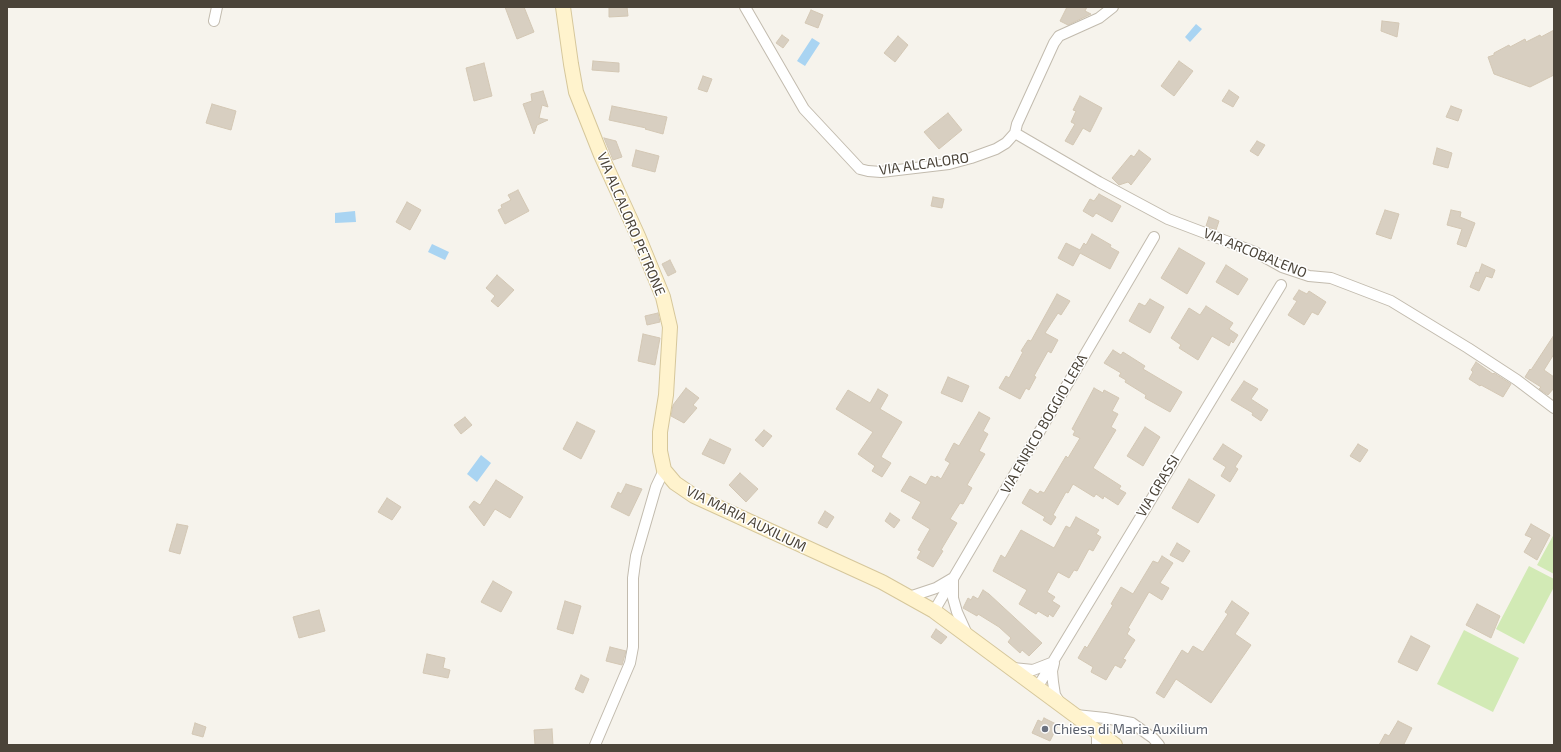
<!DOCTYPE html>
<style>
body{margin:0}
#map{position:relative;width:1561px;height:752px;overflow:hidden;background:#f6f3ec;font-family:"Exo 2",sans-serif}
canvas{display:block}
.frame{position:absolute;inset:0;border:8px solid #4b4439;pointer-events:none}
</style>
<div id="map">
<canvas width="1561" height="752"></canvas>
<div class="frame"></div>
</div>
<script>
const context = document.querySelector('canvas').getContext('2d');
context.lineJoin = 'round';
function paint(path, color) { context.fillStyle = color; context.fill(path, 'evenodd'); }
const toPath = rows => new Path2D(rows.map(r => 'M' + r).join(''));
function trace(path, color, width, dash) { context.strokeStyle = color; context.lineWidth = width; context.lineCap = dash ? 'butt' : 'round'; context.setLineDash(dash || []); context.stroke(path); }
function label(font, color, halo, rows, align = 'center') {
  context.font = font + ' "Exo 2",sans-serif'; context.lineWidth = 3; context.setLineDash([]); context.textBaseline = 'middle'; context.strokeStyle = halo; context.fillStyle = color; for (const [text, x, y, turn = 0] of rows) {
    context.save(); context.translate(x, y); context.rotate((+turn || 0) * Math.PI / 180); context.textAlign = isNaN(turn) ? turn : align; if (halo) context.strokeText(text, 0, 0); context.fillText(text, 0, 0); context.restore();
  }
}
const green = toPath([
 [1554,534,1554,574,1537,565],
 [1529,566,1554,579,1554,587,1524,644,1496,629],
 [1464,630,1519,658,1493,712,1437,684]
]);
const water = toPath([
 [1196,24,1202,29,1190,42,1185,37],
 [812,38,820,43,805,66,797,61],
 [355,211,356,222,335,223,335,213],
 [432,244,449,252,445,260,428,252],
 [481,455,491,463,477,482,467,474]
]);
const building = toPath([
 [505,7,524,7,534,32,517,39,505,7],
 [609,7,627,7,628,16,609,17,609,7],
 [1067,7,1087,7,1085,11,1091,14,1068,25,1060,21,1067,7],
 [811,10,823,15,818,28,805,23,811,10],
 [1382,21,1399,23,1397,37,1381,31,1382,21],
 [1554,30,1554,75,1530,87,1494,74,1488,57,1494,55,1494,53,1509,45,1510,47,1525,39,1526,42,1540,35,1541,37,1554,30],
 [782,35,789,40,783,48,776,43,782,35],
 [898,36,908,45,895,62,884,53,898,36],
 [593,61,619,63,619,72,592,70,593,61],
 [1179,61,1193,71,1174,96,1161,86,1179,61],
 [484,63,492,96,474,101,466,68,484,63],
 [703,76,712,79,707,92,698,89,703,76],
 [1229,90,1239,97,1233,107,1222,101,1229,90],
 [543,91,548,107,542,105,539,118,548,120,537,125,534,134,523,104,532,101,531,94,543,91],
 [1080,96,1102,108,1090,132,1083,128,1073,145,1065,141,1075,124,1071,122,1076,111,1073,110,1080,96],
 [212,104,236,111,231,130,206,123,212,104],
 [612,106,667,117,663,134,645,129,646,128,609,120,612,106],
 [1451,106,1462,110,1458,121,1446,117,1451,106],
 [948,113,962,130,939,149,924,132,948,113],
 [604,138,616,141,622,157,613,160,604,138],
 [1257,141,1265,145,1258,156,1250,151,1257,141],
 [1437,148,1452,153,1448,168,1433,164,1437,148],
 [636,150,659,156,655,172,632,166,636,150],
 [1139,150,1151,159,1131,185,1128,182,1119,185,1112,178,1131,155,1134,157,1139,150],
 [518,190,529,211,505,224,498,210,502,208,501,205,511,200,508,195,518,190],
 [1099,194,1121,206,1112,222,1096,213,1093,217,1083,211,1090,199,1094,201,1099,194],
 [933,197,944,199,942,208,931,206,933,197],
 [407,202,421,210,410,230,396,222,407,202],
 [1385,210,1399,214,1391,239,1376,234,1385,210],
 [1451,210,1461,212,1460,217,1475,223,1466,247,1457,244,1462,229,1447,225,1451,210],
 [1209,217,1219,221,1216,230,1206,226,1209,217],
 [1092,234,1111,245,1110,247,1119,252,1110,269,1080,253,1073,266,1058,258,1066,243,1080,250,1084,243,1086,245,1092,234],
 [1179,248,1205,263,1187,294,1161,278,1179,248],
 [670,260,676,272,668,276,662,264,670,260],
 [1482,264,1495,270,1492,278,1486,276,1479,291,1470,287,1476,272,1480,273,1479,272,1482,264],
 [1226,265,1248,279,1238,295,1216,282,1226,265],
 [497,275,514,290,498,307,491,301,495,296,486,288,497,275],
 [1299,290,1307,294,1309,291,1326,302,1318,315,1312,312,1304,325,1288,315,1297,301,1293,299,1299,290],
 [1057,294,1070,301,1061,315,1058,313,1045,333,1058,340,1051,353,1048,351,1034,376,1036,377,1029,390,1026,388,1020,399,999,388,1006,376,1009,378,1023,352,1021,351,1028,340,1031,341,1057,294],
 [1150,299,1164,307,1150,333,1129,321,1139,303,1145,306,1150,299],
 [1206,306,1233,323,1229,329,1238,335,1233,343,1231,341,1229,346,1212,336,1198,360,1179,348,1181,345,1171,338,1189,308,1200,315,1206,306],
 [658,313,660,322,647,325,645,316,658,313],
 [643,334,660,338,655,365,638,361,643,334],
 [1554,335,1554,354,1544,370,1554,377,1554,388,1548,395,1539,389,1541,387,1525,377,1530,369,1531,370,1554,335],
 [1113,350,1121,355,1123,352,1145,366,1143,369,1182,392,1170,412,1145,398,1146,395,1125,382,1126,380,1119,376,1121,373,1104,363,1113,350],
 [1476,362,1493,374,1494,373,1511,384,1503,397,1481,385,1480,386,1469,379,1473,372,1471,370,1476,362],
 [948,377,969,386,962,402,941,393,948,377],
 [1244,381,1258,389,1251,399,1268,410,1261,421,1252,415,1253,413,1231,400,1244,381],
 [686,388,699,398,693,405,697,408,684,423,671,416,673,405,686,388],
 [1094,388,1103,393,1104,390,1119,398,1112,411,1118,414,1111,427,1116,430,1093,468,1121,486,1119,489,1126,493,1118,505,1104,496,1103,499,1096,494,1094,497,1073,484,1068,493,1066,492,1053,515,1056,517,1051,525,1043,520,1045,517,1022,503,1030,489,1038,494,1040,491,1044,493,1066,456,1068,458,1080,438,1073,435,1075,431,1072,429,1094,388],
 [878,389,888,395,880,409,902,422,883,453,881,457,891,463,882,477,872,471,875,466,858,454,873,432,836,409,848,390,870,403,878,389],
 [979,412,990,418,983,431,988,434,979,451,985,454,967,485,972,488,963,504,960,503,950,519,957,523,941,550,943,551,933,567,917,558,921,551,918,550,930,529,912,518,921,502,901,491,910,476,926,485,931,476,936,478,937,476,941,479,950,463,945,460,954,443,959,446,979,412],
 [465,417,472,425,461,434,454,425,465,417],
 [577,422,595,431,581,459,563,449,577,422],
 [1145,427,1160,437,1143,466,1127,456,1145,427],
 [764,430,772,436,763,447,755,440,764,430],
 [710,439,731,449,724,464,702,454,710,439],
 [1223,444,1242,456,1235,467,1238,469,1230,482,1221,476,1226,467,1213,459,1223,444],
 [1358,444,1368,450,1360,462,1350,456,1358,444],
 [740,473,758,489,746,502,729,485,740,473],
 [1189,479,1215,495,1198,523,1172,508,1189,479],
 [496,480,523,497,510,518,495,509,484,526,469,507,474,501,480,505,496,480],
 [626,484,642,489,629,516,611,507,618,492,621,494,626,484],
 [387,498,401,507,392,520,378,512,387,498],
 [825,511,834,517,827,528,818,523,825,511],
 [890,513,900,520,894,528,885,521,890,513],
 [1076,517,1099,530,1096,534,1101,537,1093,551,1089,549,1077,571,1074,570,1069,578,1058,572,1047,592,1055,597,1052,601,1060,606,1053,617,1049,614,1048,617,1038,611,1036,614,1019,604,1027,590,993,571,1001,555,1005,558,1021,530,1054,548,1066,526,1070,528,1076,517],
 [177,524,188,526,180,554,169,551,177,524],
 [1531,524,1550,535,1537,560,1524,552,1532,538,1525,535,1531,524],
 [1177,543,1190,551,1183,562,1170,555,1177,543],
 [1162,556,1173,563,1160,583,1169,588,1162,600,1149,592,1128,628,1130,629,1127,634,1135,640,1123,659,1126,660,1121,668,1115,665,1106,680,1091,672,1093,667,1078,658,1085,646,1087,648,1113,605,1111,604,1121,587,1133,594,1153,561,1158,563,1162,556],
 [493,581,512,592,501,612,481,602,493,581],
 [983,590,989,594,1042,643,1029,656,1022,650,1020,653,1008,642,1011,638,999,627,978,614,977,616,963,608,968,598,971,600,973,596,978,599,983,590],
 [565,601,581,606,573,634,557,629,565,601],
 [1232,601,1249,613,1235,634,1251,645,1211,703,1176,679,1164,698,1156,693,1182,650,1188,654,1193,646,1203,652,1228,614,1225,612,1232,601],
 [1477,604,1500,616,1491,638,1466,625,1477,604],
 [319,610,325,631,299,638,293,617,319,610],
 [936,629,947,637,941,644,931,637,936,629],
 [1411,636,1430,646,1417,671,1398,662,1411,636],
 [610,647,626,651,622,665,606,661,610,647],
 [427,654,445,658,443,668,450,670,448,678,423,673,427,654],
 [581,675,589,679,583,693,575,689,581,675],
 [1044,718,1058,725,1050,741,1032,733,1038,720,1042,722,1044,718],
 [1398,721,1412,728,1404,744,1406,745,1379,745,1385,734,1389,736,1398,721],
 [195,723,206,727,203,737,192,734,195,723],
 [552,729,553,745,535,745,534,730,552,729]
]);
const street = toPath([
 [745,7,804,109,860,169,868,171,881,172,949,164,971,158,996,149,1006,143,1015,133,1017,124,1054,43,1059,36,1099,18,1113,7],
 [214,21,217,7],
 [1015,133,1099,182,1168,219,1255,252,1282,267,1309,276,1331,278,1391,301,1468,348,1517,380,1554,408],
 [909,597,936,588,953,578,953,598,957,612,967,634],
 [934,611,1154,237],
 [1054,663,1052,671,1053,682,1055,695,1060,703],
 [1013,668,1033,670,1051,663],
 [1037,688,1281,285],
 [1076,715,1105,718,1132,723,1153,738,1159,745],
 [595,745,630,663,633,647,633,578,636,556,656,487,664,470],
 [1097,745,1097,732]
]);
const secondary = toPath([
 [563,7,571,64,576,92,601,155,638,236,663,297,670,327,666,395,660,432,660,451,664,470,675,483,694,496,882,582,934,611,1115,745]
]);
const markers = [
 [1045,729,4,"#6b7280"]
];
const streetNames = [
 ["VIA ALCALORO",924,164,-8],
 ["VIA ALCALORO PETRONE",631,224,67],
 ["VIA ARCOBALENO",1255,253,22],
 ["VIA ENRICO BOGGIO LERA",1044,424,-60],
 ["VIA GRASSI",1158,486,-59],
 ["VIA MARIA AUXILIUM",746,519,26]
];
const worshipNames = [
 ["Chiesa di Maria Auxilium",1053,729]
];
paint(green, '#d2eab5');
paint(water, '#a9d4f2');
paint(building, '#d8cfc1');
trace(building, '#d3c7b4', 1);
trace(street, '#c2bbae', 12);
trace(secondary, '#d6c79b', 16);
trace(street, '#fff', 10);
trace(secondary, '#fff3cd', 14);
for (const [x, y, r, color] of markers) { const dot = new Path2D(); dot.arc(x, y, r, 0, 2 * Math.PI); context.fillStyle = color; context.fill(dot); trace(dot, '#fff', 1.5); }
label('14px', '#4b4439', '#fff', streetNames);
label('14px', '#5b616d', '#fff', worshipNames, 'left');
</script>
